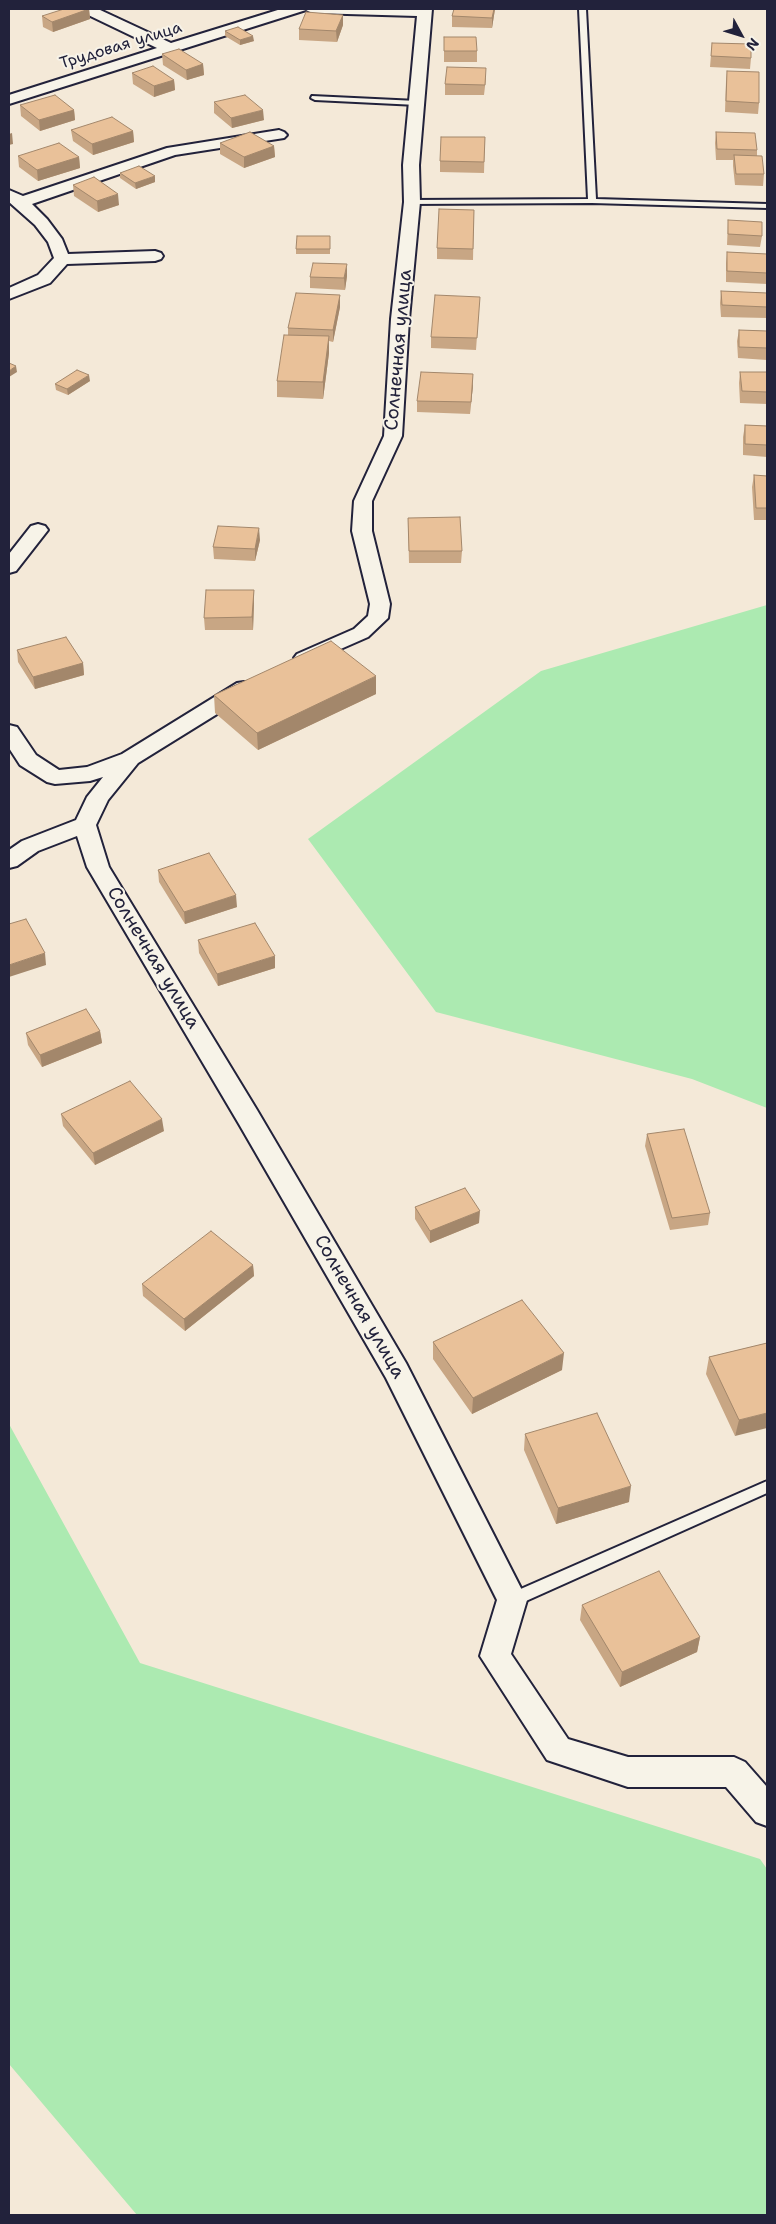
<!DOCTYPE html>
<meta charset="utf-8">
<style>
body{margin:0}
#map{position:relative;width:776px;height:2224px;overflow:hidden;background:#f4e9d8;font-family:"Shantell Sans",sans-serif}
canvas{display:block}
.frame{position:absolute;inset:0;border:10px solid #22223b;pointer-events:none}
.north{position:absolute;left:716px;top:10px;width:50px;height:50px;-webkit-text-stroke:4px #f7f3e8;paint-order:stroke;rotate:129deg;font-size:14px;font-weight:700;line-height:20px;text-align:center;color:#22223b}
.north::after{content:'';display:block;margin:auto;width:18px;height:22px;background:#22223b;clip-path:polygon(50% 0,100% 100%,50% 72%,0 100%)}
</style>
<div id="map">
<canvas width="776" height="2224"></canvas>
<div class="frame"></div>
<div class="north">N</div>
</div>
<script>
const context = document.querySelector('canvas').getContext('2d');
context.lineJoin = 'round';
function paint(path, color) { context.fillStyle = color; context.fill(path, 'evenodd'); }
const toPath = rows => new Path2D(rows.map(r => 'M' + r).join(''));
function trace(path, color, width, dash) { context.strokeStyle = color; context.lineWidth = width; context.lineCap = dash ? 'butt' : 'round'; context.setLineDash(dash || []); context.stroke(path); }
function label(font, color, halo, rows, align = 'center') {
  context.font = font + ' "Shantell Sans",sans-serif'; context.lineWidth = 4; context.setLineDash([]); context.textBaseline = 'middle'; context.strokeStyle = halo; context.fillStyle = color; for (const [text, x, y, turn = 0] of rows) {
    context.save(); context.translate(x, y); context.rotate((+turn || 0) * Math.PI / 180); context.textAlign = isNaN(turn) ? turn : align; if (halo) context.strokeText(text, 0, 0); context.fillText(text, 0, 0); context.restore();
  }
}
const green = toPath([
 [767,605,767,1108,692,1079,436,1012,308,839,541,671],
 [9,1424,140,1663,760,1859,767,1869,767,2215,137,2215,9,2064]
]);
const service = toPath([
 [579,9,586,9,596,199,767,204,767,208,592,203,409,204,408,202,412,200,588,199,579,9],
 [312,96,417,101,421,103,417,105,315,100,311,98,312,96],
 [767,1481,767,1493,517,1605,512,1607,507,1605,505,1600,507,1595,767,1481]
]);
const minor = toPath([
 [80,9,98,9,171,43,281,9,432,9,419,165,420,202,409,319,402,436,372,501,372,531,390,604,388,618,368,637,311,662,304,664,297,662,294,658,297,654,354,629,368,616,370,604,352,531,354,501,384,436,391,319,404,202,403,165,417,16,312,13,306,10,9,104,9,95,157,48,82,12,80,9],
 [279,130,284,132,287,135,284,138,175,155,32,204,47,219,62,239,68,254,155,251,161,253,163,256,161,259,155,261,67,264,50,283,9,299,9,288,38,275,54,258,48,242,35,225,9,202,9,190,23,196,167,148,279,130],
 [38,524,45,526,48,530,16,571,9,573,9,554,31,526,38,524],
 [244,682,251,683,254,688,251,693,138,763,108,800,96,825,109,867,257,1110,406,1363,527,1600,511,1654,568,1739,628,1757,734,1757,745,1762,767,1787,767,1826,756,1822,726,1787,628,1787,547,1760,480,1656,497,1600,386,1378,239,1124,87,867,77,836,38,851,17,866,9,868,9,850,22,841,76,820,87,797,103,777,90,781,55,784,47,782,20,765,9,748,9,725,17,727,36,755,59,770,87,767,122,754,237,683,244,682]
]);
const wall = toPath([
 [89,9,90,19,53,32,43,27,42,16],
 [454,9,495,9,492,28,452,27,452,16],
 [712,9,742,9,742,10],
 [343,15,343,25,337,42,299,40,299,29],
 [225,31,254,41,240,45,225,36],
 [444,37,477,51,477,62,444,62],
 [712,43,751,58,750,69,710,67],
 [162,54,203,64,204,75,187,80,163,65],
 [727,71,759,103,758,114,725,112,726,81],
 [132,73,174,80,175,90,154,97,133,84],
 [486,78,484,95,445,95,445,84],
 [214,102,264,120,232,128,214,113],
 [20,105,74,110,75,120,40,131,21,116],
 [71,130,133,131,134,142,93,155,73,141],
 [716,132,757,150,757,156,764,174,763,186,735,185,733,166,733,160,716,160,715,143],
 [485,137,484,173,440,172,440,161],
 [220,143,274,146,275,157,244,168,220,154],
 [18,156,79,157,80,168,38,181,19,167],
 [120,173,155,182,136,189,120,178],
 [73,185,119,205,98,212,74,196],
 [474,210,473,260,437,259,437,248],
 [728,220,762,236,760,247,727,245],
 [330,236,330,254,296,254,296,249],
 [727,252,767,254,767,284,726,282,726,263],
 [347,276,345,290,310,288,310,277],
 [721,291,767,293,767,318,721,317,720,303],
 [340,295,340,307,333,342,329,341,329,353,323,399,277,397,277,381,288,335,288,328],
 [479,308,476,350,431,348,431,337],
 [739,330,767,331,767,360,738,358,737,341],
 [740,372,767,372,767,404,740,403,739,383],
 [90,381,68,395,56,390,55,384],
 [473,385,470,414,417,412,417,401],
 [745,425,767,426,767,457,743,455,743,437],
 [754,475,767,476,767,520,754,520,752,487],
 [408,518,462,551,461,563,409,563],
 [260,540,255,561,214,559,213,547],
 [254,590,254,602,253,630,205,630,204,618],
 [17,650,83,663,84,675,35,689,18,662],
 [376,694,258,750,215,713,214,695],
 [158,870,237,907,185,924,159,882],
 [198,940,275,968,218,986,199,953],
 [100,1031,102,1043,42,1067,28,1045,26,1033],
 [61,1114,164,1131,95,1165,63,1126],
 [647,1134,710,1213,708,1225,670,1230,645,1146],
 [415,1207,479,1223,430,1243,415,1219],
 [253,1265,254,1276,185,1331,143,1296,142,1284],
 [433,1342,562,1370,472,1414,433,1359],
 [767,1343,735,1436,706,1374,709,1357],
 [525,1434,629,1502,556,1524,524,1450],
 [582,1605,700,1637,697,1652,620,1687,580,1620]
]);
const shadedWall = toPath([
 [89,9,90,19,53,32,52,22],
 [494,9,495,9,492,28,492,18],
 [343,15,343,25,337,42,336,31],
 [253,36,254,41,240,45,240,40],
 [203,64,204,75,187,80,186,70],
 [174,80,175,90,154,97,154,86],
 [74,110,75,120,40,131,39,120],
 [263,110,264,120,232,128,231,118],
 [133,131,134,142,93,155,92,144],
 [12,133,13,144,9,145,9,134],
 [274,146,275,157,244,168,244,157],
 [79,157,80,168,38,181,37,170],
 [155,176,155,182,136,189,135,183],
 [118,194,119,205,98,212,97,201],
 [347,264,347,276,345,290,344,278],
 [340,295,340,307,333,342,333,330],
 [329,336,329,353,323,399,323,382],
 [16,366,17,372,9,377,9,371],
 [473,374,473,385,470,414,471,402],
 [89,375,90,381,68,395,67,389],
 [259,528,260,540,255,561,255,549],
 [254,590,254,602,253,630,252,617],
 [83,663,84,675,35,689,33,677],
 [376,676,376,694,258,750,257,733],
 [236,895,237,907,185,924,184,912],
 [45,953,46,965,9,977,9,965],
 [275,956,275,968,218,986,217,974],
 [100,1031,102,1043,42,1067,40,1055],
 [162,1119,164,1131,95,1165,93,1153],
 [480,1211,479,1223,430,1243,430,1231],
 [253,1265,254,1276,185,1331,184,1319],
 [564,1353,562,1370,472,1414,473,1398],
 [767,1413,767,1428,735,1436,739,1420],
 [631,1486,629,1502,556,1524,558,1508],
 [700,1637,697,1652,620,1687,622,1672]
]);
const building = toPath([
 [64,9,89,9,52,22,42,16,64,9],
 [454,9,494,9,492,18,452,16,454,9],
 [306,12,343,15,336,31,299,29,306,12],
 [238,27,253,36,240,40,225,31,238,27],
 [444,37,476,37,477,51,444,51,444,37],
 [712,43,751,44,751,58,711,56,712,43],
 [179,49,203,64,186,70,162,54,179,49],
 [153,66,174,80,154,86,132,73,153,66],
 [447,67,486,68,485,85,445,84,447,67],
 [727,71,759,72,759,103,726,101,727,71],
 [55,95,74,110,39,120,20,105,55,95],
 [245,95,263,110,231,118,214,102,245,95],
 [112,117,133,131,92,144,71,130,112,117],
 [250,132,274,146,244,157,220,143,250,132],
 [716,132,755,133,757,150,717,149,716,132],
 [441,137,485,137,484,162,440,161,441,137],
 [59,143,79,157,37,170,18,156,59,143],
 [734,155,762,156,764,174,736,174,734,155],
 [139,166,155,176,135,183,120,173,139,166],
 [94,177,118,194,97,201,73,185,94,177],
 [439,209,474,210,473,249,437,248,439,209],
 [728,220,762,222,762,236,728,234,728,220],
 [297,236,330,236,330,249,296,249,297,236],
 [727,252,767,254,767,273,727,271,727,252],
 [313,263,347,264,344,278,310,277,313,263],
 [721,291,767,293,767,307,722,305,721,291],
 [296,293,340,295,333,330,288,328,296,293],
 [435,295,480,297,477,338,431,337,435,295],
 [739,330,767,331,767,348,739,347,739,330],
 [284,335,329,336,323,382,277,381,284,335],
 [9,363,16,366,9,371,9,363],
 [77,370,89,375,67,389,55,384,77,370],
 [421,372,473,374,471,402,417,401,421,372],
 [740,372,767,372,767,392,742,391,740,372],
 [745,425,767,426,767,445,745,444,745,425],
 [754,475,767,476,767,508,756,508,754,475],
 [460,517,462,551,409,551,408,518,460,517],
 [218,526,259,528,255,549,213,547,218,526],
 [206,590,254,590,252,617,204,618,206,590],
 [66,637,83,663,33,677,17,650,66,637],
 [331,641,376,676,257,733,214,695,331,641],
 [209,853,236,895,184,912,158,870,209,853],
 [26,919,45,953,9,965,9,924,26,919],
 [255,923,275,956,217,974,198,940,255,923],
 [86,1009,100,1031,40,1055,26,1033,86,1009],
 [130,1081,162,1119,93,1153,61,1114,130,1081],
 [684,1129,710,1213,672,1218,647,1134,684,1129],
 [465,1188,480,1211,430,1231,415,1207,465,1188],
 [211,1231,253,1265,184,1319,142,1284,211,1231],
 [522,1300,564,1353,473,1398,433,1342,522,1300],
 [767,1343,767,1413,739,1420,709,1357,767,1343],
 [597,1413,631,1486,558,1508,525,1434,597,1413],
 [659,1571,700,1637,622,1672,582,1605,659,1571]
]);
const farStreetnames = [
 ["Трудовая улица",121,46,-17]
];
const streetNames = [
 ["Солнечная улица",399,350,-85],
 ["Солнечная улица",153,958,59],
 ["Солнечная улица",359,1307,60]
];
paint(green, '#aceab1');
trace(service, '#22223b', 4);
trace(minor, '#22223b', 4);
paint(service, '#f7f3e8');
paint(minor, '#f7f3e8');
paint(wall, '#c8a684');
paint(shadedWall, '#a3876b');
paint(building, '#e9c199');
trace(building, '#a3876b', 1);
label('16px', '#22223b', '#f7f3e8', farStreetnames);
label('19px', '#22223b', '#f7f3e8', streetNames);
</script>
